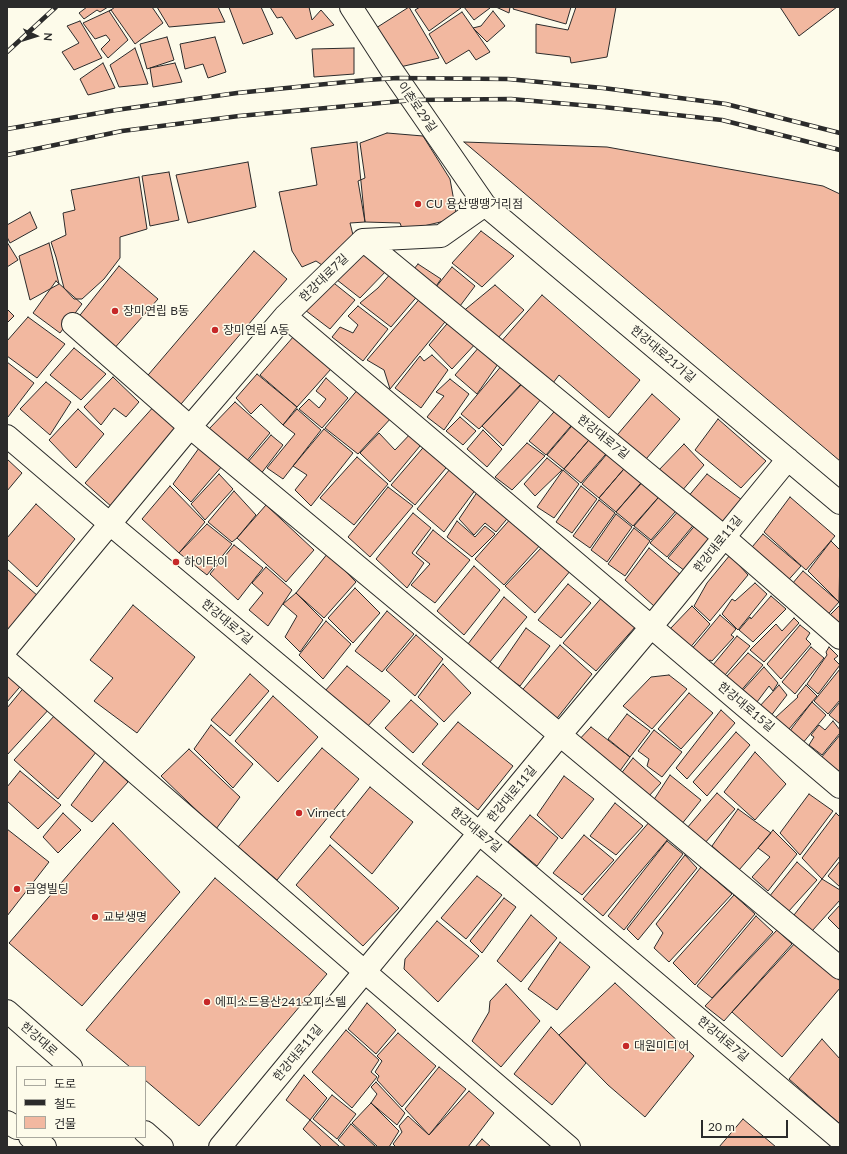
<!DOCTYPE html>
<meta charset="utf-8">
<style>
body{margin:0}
#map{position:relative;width:847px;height:1154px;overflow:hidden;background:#fdfbea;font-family:Lato,"Noto Sans KR",sans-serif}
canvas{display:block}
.frame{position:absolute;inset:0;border:8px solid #2b2b2b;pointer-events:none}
.legend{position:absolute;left:16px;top:1066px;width:130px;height:72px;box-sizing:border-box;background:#fdfbea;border:1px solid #a9a89e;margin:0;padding:5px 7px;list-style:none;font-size:12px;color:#2b2b2b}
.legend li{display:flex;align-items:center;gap:8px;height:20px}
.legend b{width:20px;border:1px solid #a9a89e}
.north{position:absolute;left:16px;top:16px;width:40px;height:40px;-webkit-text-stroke:3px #fdfbea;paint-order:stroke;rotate:94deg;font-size:11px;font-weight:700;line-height:16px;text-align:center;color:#2b2b2b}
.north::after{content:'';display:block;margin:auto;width:14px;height:18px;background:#2b2b2b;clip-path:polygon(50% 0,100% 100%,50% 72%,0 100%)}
.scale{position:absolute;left:701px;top:1120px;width:87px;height:18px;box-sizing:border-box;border:2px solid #2b2b2b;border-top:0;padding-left:5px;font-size:12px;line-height:14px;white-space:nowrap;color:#2b2b2b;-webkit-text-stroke:3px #fdfbea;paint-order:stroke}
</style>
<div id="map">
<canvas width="847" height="1154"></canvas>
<div class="frame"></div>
<ul class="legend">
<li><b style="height:5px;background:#fdfbea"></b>도로</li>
<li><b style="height:5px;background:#2b2b2b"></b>철도</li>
<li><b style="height:11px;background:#f2b8a0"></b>건물</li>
</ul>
<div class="north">N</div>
<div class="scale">20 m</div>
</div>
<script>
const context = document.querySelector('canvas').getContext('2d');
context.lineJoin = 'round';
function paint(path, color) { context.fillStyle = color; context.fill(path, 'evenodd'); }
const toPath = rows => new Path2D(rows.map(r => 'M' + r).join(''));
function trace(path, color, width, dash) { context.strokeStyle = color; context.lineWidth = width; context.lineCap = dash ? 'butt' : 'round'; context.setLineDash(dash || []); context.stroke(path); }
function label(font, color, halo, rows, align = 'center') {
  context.font = font + ' Lato,"Noto Sans KR",sans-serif'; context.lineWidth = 3; context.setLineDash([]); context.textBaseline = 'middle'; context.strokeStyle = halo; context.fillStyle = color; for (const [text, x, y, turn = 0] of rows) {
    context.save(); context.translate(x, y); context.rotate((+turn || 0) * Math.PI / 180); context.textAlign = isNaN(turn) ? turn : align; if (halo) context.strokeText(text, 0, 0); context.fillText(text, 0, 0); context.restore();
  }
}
const building = toPath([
 [87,7,108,7,100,12,97,10,84,19,79,13,87,7],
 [115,7,152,7,163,23,135,44,111,10,115,7],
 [157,7,218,7,225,22,169,27,157,7],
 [229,7,261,7,273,34,243,44,229,7],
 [270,7,309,7,312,20,321,10,334,25,296,39,282,17,277,18,270,7],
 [409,7,439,58,400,67,376,28,409,7],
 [420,7,460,7,461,8,429,31,415,10,420,7],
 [464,7,488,7,490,8,474,20,464,7],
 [496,7,510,7,509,13,496,7],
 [514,7,571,7,566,24,513,9,514,7],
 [576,7,616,7,607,57,571,63,570,57,536,53,536,24,568,30,576,7],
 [780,7,837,7,799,36,780,7],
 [111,10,109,11,128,40,108,58,101,49,110,40,106,35,95,39,83,23,111,10],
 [493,11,505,26,487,42,473,28,481,26,493,11],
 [462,12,490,52,476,60,469,50,446,64,429,34,462,12],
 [80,21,102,58,74,70,62,52,79,43,67,26,80,21],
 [167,37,174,60,147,69,140,44,167,37],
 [215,37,226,72,208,78,203,64,185,69,180,44,215,37],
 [135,48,148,84,119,87,110,65,135,48],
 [354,48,354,74,314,77,312,49,354,48],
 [103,63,115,88,88,95,80,79,103,63],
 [175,63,182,82,153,87,150,68,175,63],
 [387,133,423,136,450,179,457,218,403,231,400,223,365,222,358,181,365,178,360,143,387,133],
 [357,142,365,222,350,223,355,243,328,269,316,261,302,267,292,251,279,192,317,185,311,148,357,142],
 [464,142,607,147,823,186,840,194,840,461,464,142],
 [248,162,256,207,188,223,176,175,248,162],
 [169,172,179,220,150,226,142,176,169,172],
 [139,177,147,229,120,237,120,258,104,279,82,299,74,299,64,288,56,257,51,242,66,235,63,213,75,210,71,190,139,177],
 [30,212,37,228,10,243,7,237,7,225,30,212],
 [481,231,514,256,482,287,452,263,481,231],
 [7,242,18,260,7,267,7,242],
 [49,243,59,284,30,300,19,256,49,243],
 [364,246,389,268,360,298,332,276,364,246],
 [254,251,287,279,176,410,143,381,254,251],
 [418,264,441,279,432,292,410,274,418,264],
 [119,266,158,299,112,351,73,324,119,266],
 [452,267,475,286,457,310,432,292,452,267],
 [393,271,420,293,391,327,360,303,378,288,393,271],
 [330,280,355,300,330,329,301,307,330,280],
 [56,281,82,304,60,333,33,313,56,281],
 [495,285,524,310,495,341,461,313,495,285],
 [423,295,449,317,390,389,384,370,367,360,423,295],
 [542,295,640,380,609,418,559,375,550,387,499,344,542,295],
 [358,306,388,329,363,361,332,337,340,327,353,333,358,325,348,316,358,306],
 [7,309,14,316,7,323,7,309],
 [28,317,65,344,37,378,7,356,7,341,28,317],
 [452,318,478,341,452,369,429,345,452,318],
 [294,336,331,369,297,407,260,375,294,336],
 [480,346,498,364,477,394,455,375,480,346],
 [74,348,106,374,81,400,50,375,74,348],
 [432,355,448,370,421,408,395,388,420,356,424,361,432,355],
 [7,362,34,383,8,417,7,416,7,362],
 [503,364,521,384,479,429,461,414,503,364],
 [257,374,297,407,283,425,261,404,251,414,236,398,257,374],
 [113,377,139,402,126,417,114,408,101,425,84,407,113,377],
 [326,378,348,398,322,428,299,409,309,399,319,408,326,399,316,391,326,378],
 [450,379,469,394,444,430,427,417,444,396,436,392,450,379],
 [46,382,71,402,50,435,20,409,46,382],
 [522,384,541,399,503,446,482,426,522,384],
 [360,387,392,417,358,454,325,428,360,387],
 [652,394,680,419,641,465,612,441,652,394],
 [235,402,270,433,245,463,208,430,235,402],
 [156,404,181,427,113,508,85,483,156,404],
 [559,406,576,420,546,455,529,441,559,406],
 [78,409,104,434,76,468,49,440,78,409],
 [297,409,321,430,283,479,267,468,295,434,283,425,297,409],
 [460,417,476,431,463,445,446,431,460,417],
 [718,419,766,461,741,488,695,450,718,419],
 [577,420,594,434,564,469,547,455,577,420],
 [324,429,353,453,311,506,295,490,307,475,293,466,324,429],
 [414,430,425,440,390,482,360,453,379,433,395,450,414,430],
 [483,430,502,449,487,467,467,449,483,430],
 [594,434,611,448,581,483,564,469,594,434],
 [271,435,283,445,260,475,247,463,271,435],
 [428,442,451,462,415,505,391,485,428,442],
 [527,443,545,456,512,490,495,477,527,443],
 [202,444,223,465,191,502,173,484,202,444],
 [684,444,704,465,681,492,656,473,684,444],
 [611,449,629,463,599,498,582,484,611,449],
 [357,457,388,484,354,525,320,498,357,457],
 [547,458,562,470,535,496,524,484,547,458],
 [7,459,22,473,7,491,7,459],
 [455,463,479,485,444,532,417,509,455,463],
 [629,463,646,477,616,512,599,498,629,463],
 [563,470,579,484,554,518,537,507,563,470],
 [219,474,233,489,205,520,191,504,219,474],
 [707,474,742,500,721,526,687,498,707,474],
 [647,477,664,491,633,526,616,512,647,477],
 [170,486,205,522,179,553,142,519,170,486],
 [581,486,597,499,572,533,556,522,581,486],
 [388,487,413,506,370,557,348,537,388,487],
 [480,488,511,514,496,532,485,523,474,535,459,519,480,488],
 [234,491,256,515,237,538,232,542,208,522,234,491],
 [664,491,681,505,651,540,634,526,664,491],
 [790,497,835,536,806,570,764,532,790,497],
 [599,500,615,513,590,548,573,536,599,500],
 [36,504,75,539,37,587,7,559,7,538,36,504],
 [266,505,314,550,286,582,237,538,266,505],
 [681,508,696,522,667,557,650,543,681,508],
 [413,513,431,528,412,553,424,563,407,588,376,559,413,513],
 [616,514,632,527,607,562,591,550,616,514],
 [513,516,542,543,504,585,475,559,513,516],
 [457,521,475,537,485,526,495,534,472,557,447,537,457,521],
 [697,523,715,538,685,571,668,558,697,523],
 [207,524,232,544,207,575,179,553,207,524],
 [634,528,650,541,625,576,608,564,634,528],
 [433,530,470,560,435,603,411,585,430,564,416,553,433,530],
 [763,534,801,566,783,586,747,553,763,534],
 [831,541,840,550,839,602,808,571,831,541],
 [234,545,263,568,238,600,210,574,234,545],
 [543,546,571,570,535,613,505,586,543,546],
 [649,548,681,575,654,606,625,580,649,548],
 [328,553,356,582,324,618,296,593,328,553],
 [730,555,748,575,710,621,694,606,707,583,730,555],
 [474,566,500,590,464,635,437,611,474,566],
 [266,567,292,590,268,626,249,610,263,593,252,583,266,567],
 [7,569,38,596,7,636,7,569],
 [803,571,839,602,823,620,787,590,803,571],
 [755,583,767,594,738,630,722,614,732,599,735,601,755,583],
 [568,584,591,603,561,638,538,620,568,584],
 [355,588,380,613,353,643,328,618,355,588],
 [296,593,323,620,300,652,285,637,297,616,283,604,296,593],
 [603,596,636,626,596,671,563,643,603,596],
 [771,596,786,609,753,642,739,630,750,617,751,619,771,596],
 [504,597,527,617,489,663,468,644,504,597],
 [133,605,195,657,137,733,94,701,113,678,90,660,133,605],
 [840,605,840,634,824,621,840,605],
 [692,606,710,624,688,650,669,630,692,606],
 [387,611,414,634,382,672,355,651,387,611],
 [720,615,736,629,731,635,734,637,712,661,710,660,706,663,690,651,720,615],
 [794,618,799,623,764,662,750,650,776,624,782,631,794,618],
 [326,621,351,644,323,679,299,655,326,621],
 [800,625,810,633,806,639,811,644,781,679,767,664,800,625],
 [526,628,550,646,520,686,497,670,526,628],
 [416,635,443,659,415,696,386,670,416,635],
 [737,636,750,646,725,675,713,665,737,636],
 [560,645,592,674,554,722,519,694,560,645],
 [811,647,824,658,795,694,782,682,811,647],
 [829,647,838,656,834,659,840,665,818,694,807,684,827,655,826,652,829,647],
 [748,653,763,665,739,693,726,677,748,653],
 [443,664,471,693,444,722,418,697,443,664],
 [347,666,390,701,367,727,325,691,347,666],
 [764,667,778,683,773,691,769,686,757,702,743,690,764,667],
 [7,668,24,682,7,702,7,668],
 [840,669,840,700,828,714,814,701,840,669],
 [250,674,269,691,230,736,211,720,250,674],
 [669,675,687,689,652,729,623,706,651,677,669,675],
 [26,685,51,707,7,755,7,708,26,685],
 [779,685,787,695,770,717,759,707,779,685],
 [806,685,817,696,789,729,775,718,798,697,797,696,806,685],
 [689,693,713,713,681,749,658,729,689,693],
 [273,696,318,737,278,782,235,741,273,696],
 [411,700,438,724,413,753,385,728,411,700],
 [812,702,826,715,802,744,789,732,812,702],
 [840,702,840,724,829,715,840,702],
 [721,710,735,723,687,779,676,768,721,710],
 [56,714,97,751,58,799,14,760,56,714],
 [627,714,650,731,630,757,608,739,627,714],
 [833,721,840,730,840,733,822,755,809,745,814,737,811,735,819,725,825,730,833,721],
 [458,722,513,766,478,810,422,764,458,722],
 [211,725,253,764,233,788,194,749,211,725],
 [591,727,630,757,617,775,576,743,591,727],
 [654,730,682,752,662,777,647,766,649,759,638,751,654,730],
 [736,732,750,745,707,796,693,782,736,732],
 [840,735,840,773,821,758,840,735],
 [322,748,359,779,277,880,238,847,322,748],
 [189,749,240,797,216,829,161,776,189,749],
 [755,752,786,784,755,820,724,792,755,752],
 [633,758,661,783,647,798,620,775,633,758],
 [105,760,128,782,92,822,71,805,105,760],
 [20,771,61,805,38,829,7,801,7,787,20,771],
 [670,775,701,800,681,825,653,801,670,775],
 [564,776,594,799,562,839,537,815,564,776],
 [370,787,413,822,372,874,330,837,370,787],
 [717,793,735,809,704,844,687,828,717,793],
 [809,794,833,811,800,855,780,833,809,794],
 [615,803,643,826,616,855,590,836,615,803],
 [738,809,771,833,739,870,712,846,738,809],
 [63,813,81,830,58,853,43,837,63,813],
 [836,813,840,817,840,856,822,879,802,858,836,813],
 [530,815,558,838,537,866,508,842,530,815],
 [651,820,669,838,603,916,583,899,651,820],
 [113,823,180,892,82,1006,9,943,113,823],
 [7,829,49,862,7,916,7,829],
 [773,830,797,854,768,891,752,877,770,857,758,848,773,830],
 [584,835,614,860,582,895,553,873,584,835],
 [667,841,683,854,624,930,608,916,667,841],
 [330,845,399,908,363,946,296,885,330,845],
 [685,855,697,868,638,940,627,929,685,855],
 [840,861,840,887,828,876,840,861],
 [797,862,817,880,788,912,769,897,797,862],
 [701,867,732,894,669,962,654,948,663,933,656,924,701,867],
 [477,876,502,895,466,939,441,918,477,876],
 [215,878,327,974,199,1126,145,1080,145,1067,130,1067,86,1030,215,878],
 [822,879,840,890,840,900,812,931,794,915,822,879],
 [734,895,755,914,695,985,673,963,734,895],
 [504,898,516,907,482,953,470,941,504,898],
 [840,905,840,930,828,918,840,905],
 [531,915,557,938,521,982,497,961,531,915],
 [756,916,773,932,712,998,697,986,756,916],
 [437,921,479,956,438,1002,404,969,405,959,437,921],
 [777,930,792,944,724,1021,705,1006,777,930],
 [560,942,590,967,557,1010,528,989,560,942],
 [796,942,840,981,840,988,782,1057,732,1012,796,942],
 [615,983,694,1056,645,1117,608,1085,559,1035,615,983],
 [506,984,540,1021,501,1067,472,1041,489,1012,490,1001,506,984],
 [367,1003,396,1030,376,1054,348,1029,367,1003],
 [551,1027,586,1063,552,1105,514,1074,551,1027],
 [346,1030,379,1060,371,1072,377,1077,352,1108,312,1072,346,1030],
 [398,1033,436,1066,402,1107,377,1080,379,1076,375,1072,382,1061,377,1056,398,1033],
 [822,1039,840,1059,840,1124,789,1079,822,1039],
 [439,1067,466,1089,429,1135,405,1109,439,1067],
 [304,1075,327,1098,310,1120,286,1100,304,1075],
 [376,1082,405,1113,397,1125,371,1103,377,1094,371,1087,376,1082],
 [469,1091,494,1113,468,1147,396,1147,393,1144,402,1132,399,1126,408,1116,429,1135,469,1091],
 [332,1095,356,1114,337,1139,313,1119,332,1095],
 [371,1103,399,1131,389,1147,378,1147,352,1123,371,1103],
 [743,1119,776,1147,719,1147,743,1119],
 [310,1120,340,1147,322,1147,303,1129,310,1120],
 [351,1124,376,1147,346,1147,338,1140,351,1124],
 [482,1139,491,1147,475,1147,482,1139]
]);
const minor = toPath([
 [351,7,391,69,485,205,840,503],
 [363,240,724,537,840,638],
 [285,316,840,787],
 [73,324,190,427,840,968],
 [7,436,110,524,479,833,840,1139],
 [7,648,190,427,285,316,363,240,441,236,485,205],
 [7,661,365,972,569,1147],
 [220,1147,560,735,651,627,788,459]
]);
const primary = toPath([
 [7,1011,71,1067],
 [7,1122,17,1128],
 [145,1132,162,1147],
 [30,1137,45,1147]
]);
const rail = toPath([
 [7,52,56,7],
 [7,129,116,110,237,93,366,80,397,78,508,79,603,88,726,104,840,133],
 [7,155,122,131,239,116,413,100,511,99,603,107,722,120,840,150]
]);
const markers = [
 [418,204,4,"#c62828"],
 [115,311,4,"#c62828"],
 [215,330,4,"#c62828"],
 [176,562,4,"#c62828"],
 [299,813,4,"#c62828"],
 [17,889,4,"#c62828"],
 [95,917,4,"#c62828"],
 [207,1002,4,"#c62828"],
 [626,1046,4,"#c62828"]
];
const streetNames = [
 ["이촌로29길",417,107,55],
 ["한강대로7길",324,278,-44],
 ["한강대로21가길",663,354,40],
 ["한강대로7길",603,437,39],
 ["한강대로11길",718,544,-51],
 ["한강대로7길",227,622,40],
 ["한강대로15길",746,707,40],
 ["한강대로11길",512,794,-50],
 ["한강대로7길",476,830,40],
 ["한강대로",39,1039,41],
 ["한강대로7길",723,1039,40],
 ["한강대로11길",298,1053,-50]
];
const poiNames = [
 ["CU 용산땡땡거리점",426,204],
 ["장미연립 B동",123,311],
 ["장미연립 A동",223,330],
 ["하이타이",184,562],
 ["Virnect",307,813],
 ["금영빌딩",25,889],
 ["교보생명",103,917],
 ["에피소드용산241오피스텔",215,1002],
 ["대원미디어",634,1046]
];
paint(building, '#f2b8a0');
trace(building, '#2b2b2b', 1);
trace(minor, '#2b2b2b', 24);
trace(primary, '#2b2b2b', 24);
trace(minor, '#fdfbea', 22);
trace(primary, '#fdfbea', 22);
trace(rail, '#2b2b2b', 4.5);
trace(rail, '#fdfbea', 3, [9]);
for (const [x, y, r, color] of markers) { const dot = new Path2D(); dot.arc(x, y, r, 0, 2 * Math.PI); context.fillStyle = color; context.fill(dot); trace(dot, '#fdfbea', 1.5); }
label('12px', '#2b2b2b', '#fdfbea', streetNames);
label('12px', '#2b2b2b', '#fdfbea', poiNames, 'left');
</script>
